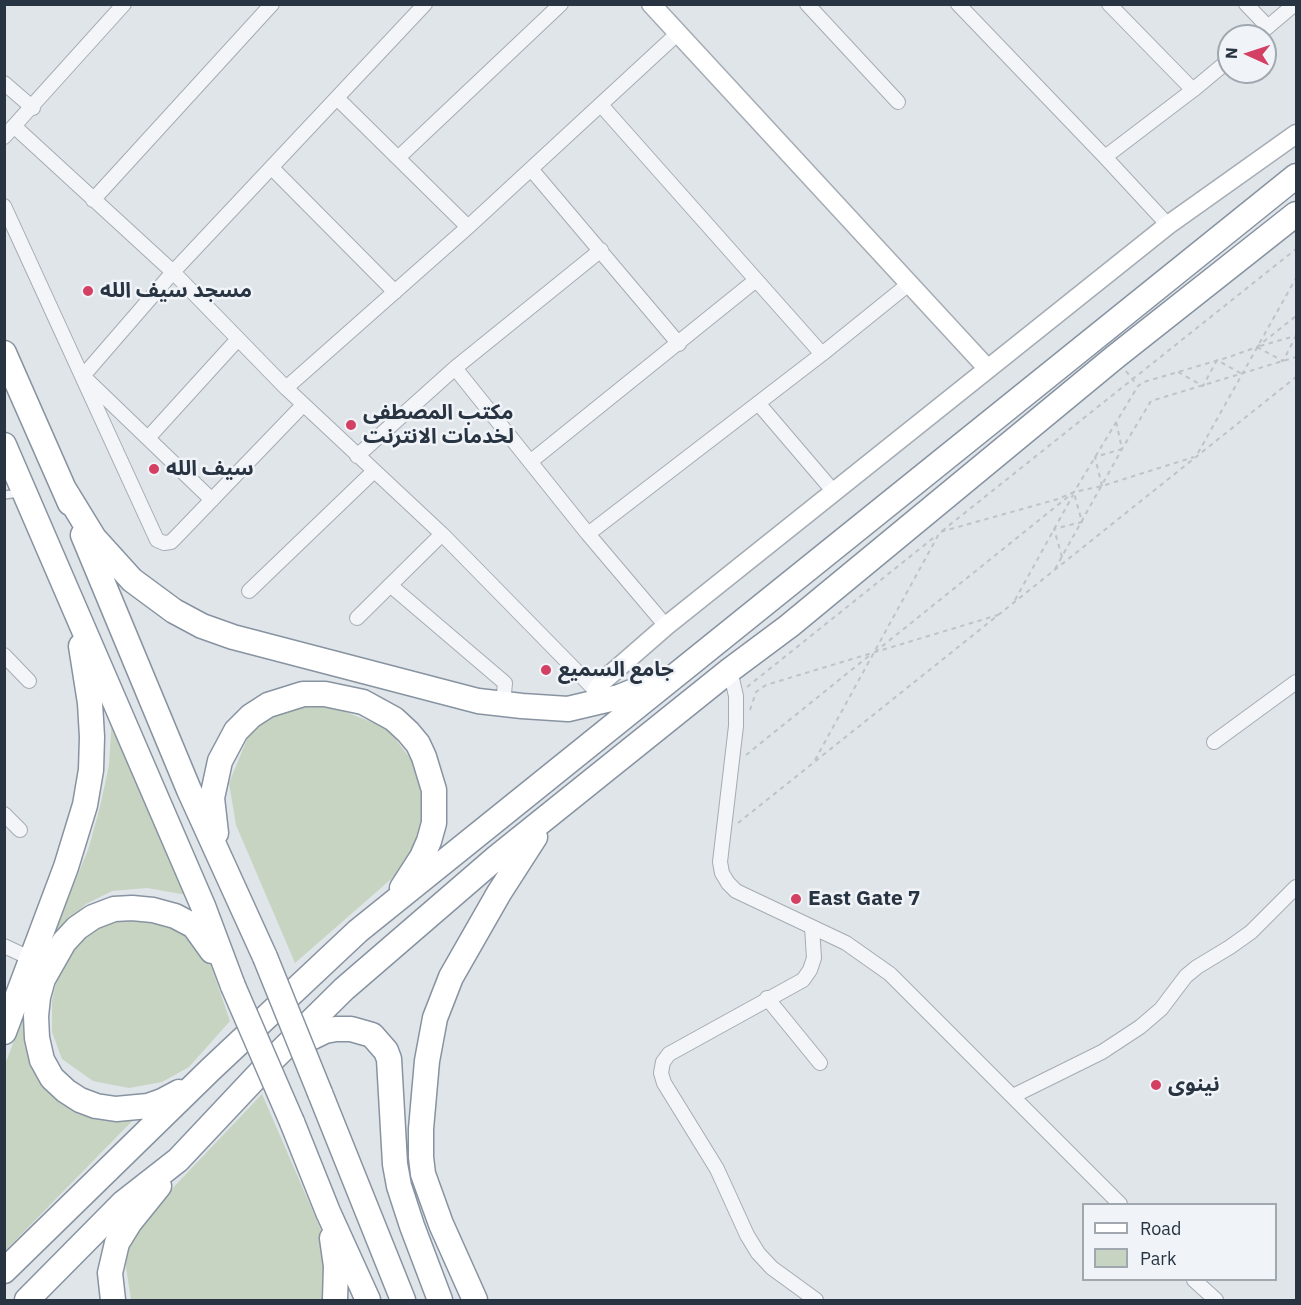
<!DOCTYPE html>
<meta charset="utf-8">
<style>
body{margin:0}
#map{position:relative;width:1301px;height:1305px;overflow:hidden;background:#e0e5ea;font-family:"IBM Plex Sans",sans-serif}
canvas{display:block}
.frame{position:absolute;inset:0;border:6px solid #283442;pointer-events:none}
.legend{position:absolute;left:1082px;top:1203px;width:195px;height:78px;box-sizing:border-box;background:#f0f3f7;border:2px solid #a0a7af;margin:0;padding:8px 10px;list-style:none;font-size:18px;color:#283442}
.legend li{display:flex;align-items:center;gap:12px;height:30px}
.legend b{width:30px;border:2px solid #a0a7af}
.north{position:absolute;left:1217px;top:24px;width:60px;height:60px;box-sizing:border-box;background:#f0f3f7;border:2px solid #a0a7af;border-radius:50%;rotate:273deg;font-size:16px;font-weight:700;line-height:24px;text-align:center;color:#283442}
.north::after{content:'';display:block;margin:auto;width:21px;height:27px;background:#d44063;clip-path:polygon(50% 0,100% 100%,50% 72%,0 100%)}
</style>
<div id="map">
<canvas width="1301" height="1305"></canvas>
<div class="frame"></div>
<ul class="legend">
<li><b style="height:8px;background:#fff"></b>Road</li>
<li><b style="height:16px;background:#c7d4c1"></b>Park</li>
</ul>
<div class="north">N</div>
</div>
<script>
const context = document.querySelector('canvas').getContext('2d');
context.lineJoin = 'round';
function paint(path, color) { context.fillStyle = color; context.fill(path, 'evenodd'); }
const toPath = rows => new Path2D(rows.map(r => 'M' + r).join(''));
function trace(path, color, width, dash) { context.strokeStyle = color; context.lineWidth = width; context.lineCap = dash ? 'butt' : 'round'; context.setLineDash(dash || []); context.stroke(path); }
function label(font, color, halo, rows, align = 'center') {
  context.font = font + ' "IBM Plex Sans","Noto Sans Arabic",sans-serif'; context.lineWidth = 5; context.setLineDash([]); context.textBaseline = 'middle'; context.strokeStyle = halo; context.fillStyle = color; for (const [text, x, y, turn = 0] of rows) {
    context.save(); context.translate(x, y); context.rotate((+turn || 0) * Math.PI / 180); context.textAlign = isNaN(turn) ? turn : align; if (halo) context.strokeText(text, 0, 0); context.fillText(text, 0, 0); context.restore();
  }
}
const green = toPath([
 [287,706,330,706,387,728,419,770,426,817,413,852,405,867,295,963,236,825,229,783,250,732],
 [112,716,187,895,147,888,112,891,86,904,53,935,88,850,100,807,109,765],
 [112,914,182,923,209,960,230,1021,189,1067,162,1082,129,1088,93,1081,62,1059,52,1032,52,1000,58,976,90,926],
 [27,1008,56,1085,142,1111,5,1251,5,1064],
 [262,1094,327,1244,331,1274,322,1300,131,1300,125,1261,133,1230]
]);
const path = toPath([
 [1260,346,1295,336],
 [1257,347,1283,361,1296,336],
 [1126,371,1137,385],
 [1178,372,1203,386,1217,360,1242,374],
 [1198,453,1296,278],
 [1102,486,1095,457,1122,449,1116,421],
 [942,531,1296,249],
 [1062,557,1054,529,1082,522,1074,493],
 [1055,569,1122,449,1151,401,1296,357],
 [1015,600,1073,495],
 [875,652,1074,492,1138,386,1144,382,1229,357,1257,347,1296,316],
 [747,687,937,535],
 [750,710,756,692,766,685,998,615],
 [746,755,870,655],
 [815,760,940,532,1058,499,1074,492,1102,486,1194,457],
 [738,823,1296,377]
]);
const lane = toPath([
 [4,495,20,493]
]);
const street = toPath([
 [807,4,898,102],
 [958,4,1105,157,1168,225],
 [1109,4,1193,90],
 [1246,4,1268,27],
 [1257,36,1295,4],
 [4,83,33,108],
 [337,98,468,227],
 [601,105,822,354],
 [15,127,173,272,286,388,442,534,596,691],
 [4,137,124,4],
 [1105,157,1193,90,1229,60],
 [398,158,561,4],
 [272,168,395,292],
 [531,169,679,344],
 [93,200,272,4],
 [4,206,157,540,164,543,171,542,176,537,303,405],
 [455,368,588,534,666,626],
 [286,388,468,227,677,34],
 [758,403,834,492],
 [148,438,238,339],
 [357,456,455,368,601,250],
 [530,462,756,280],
 [212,500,83,376,173,272,425,4],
 [588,534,822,354,910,283],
 [390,585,505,683,503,704],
 [249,591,373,472],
 [357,618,442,534],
 [4,655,29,681],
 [730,670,736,696,736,726,720,862,722,873,728,883,736,891,846,943,890,974,1120,1204],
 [1214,742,1296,682],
 [4,814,20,830],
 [812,927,814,958,810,970,803,980,669,1054,663,1062,661,1073,664,1083,717,1169,747,1235,758,1253,772,1268,816,1300],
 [4,946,32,959],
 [767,998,820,1063],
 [1013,1096,1102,1052,1140,1027,1161,1009,1186,976,1197,967,1230,947,1251,932,1296,887],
 [1194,1280,1216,1300]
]);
const secondary = toPath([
 [651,4,988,369],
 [597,703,596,691,603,681,666,626,1168,225,1296,134]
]);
const highway = toPath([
 [4,353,70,503],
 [4,445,203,906,233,986],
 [64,489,94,538,132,580,174,611,202,626,233,637,478,701,522,706,568,709,619,697,659,681],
 [83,535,189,790,265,957],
 [216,833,212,798,220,761,236,731,251,716,268,705,303,694,325,694,363,702,394,719,408,732,418,744,424,757,434,790,434,823,429,841,422,857,402,888],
 [4,1032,66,867,85,805,91,770,92,737,90,703,81,646],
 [296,1045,325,1031,336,1029,351,1029,372,1035,386,1051,389,1059,395,1164,399,1186,412,1226,440,1300],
 [179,1092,162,1101,148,1106,116,1109,96,1106,80,1100,66,1091,52,1078,42,1060,37,1038,36,1016,38,997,43,979,64,942,77,928,93,917,114,909,132,908,153,910,175,916,194,926,212,951],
 [320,1093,403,1300],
 [292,1122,328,1212,368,1300],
 [332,1238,336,1266,335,1300],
 [4,1271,210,1070,358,931,1296,176],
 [27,1300,123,1203,178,1160,274,1058,344,989,497,857,730,670,789,626,1115,357,1296,214],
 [113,1300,110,1273,117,1243,130,1222,159,1186],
 [475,1300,441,1224,423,1174,421,1157,421,1129,427,1061,435,1018,451,977,499,893,535,837]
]);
const highwayBridge = toPath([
 [265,957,320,1093],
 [233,986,292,1122]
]);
const markers = [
 [88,291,6,"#d44063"],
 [351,425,6,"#d44063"],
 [154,469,6,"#d44063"],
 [546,670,6,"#d44063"],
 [796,899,6,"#d44063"],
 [1156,1085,6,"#d44063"]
];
const poiNames = [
 ["مسجد سيف الله",100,291],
 ["مكتب المصطفى",363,413],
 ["لخدمات الانترنت",363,437],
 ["سيف الله",166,469],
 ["جامع السميع",558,670],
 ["East Gate 7",808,899],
 ["نينوى",1168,1085]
];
paint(green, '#c7d4c1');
trace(lane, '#a5acb4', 10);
trace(street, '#a5acb4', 16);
trace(secondary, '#a5acb4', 21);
trace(highway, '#8793a1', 27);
trace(path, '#bec3c9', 2, [4.5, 4.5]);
trace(lane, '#f3f5f8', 7);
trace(street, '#f3f5f8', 14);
trace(secondary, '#fff', 18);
trace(highway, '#fff', 24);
trace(highwayBridge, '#8793a1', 27, []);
trace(highwayBridge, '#fff', 24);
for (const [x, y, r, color] of markers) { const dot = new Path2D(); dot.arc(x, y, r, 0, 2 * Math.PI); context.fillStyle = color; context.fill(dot); trace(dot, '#f0f3f7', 2); }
label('bold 21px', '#283442', '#f0f3f7', poiNames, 'left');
</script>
